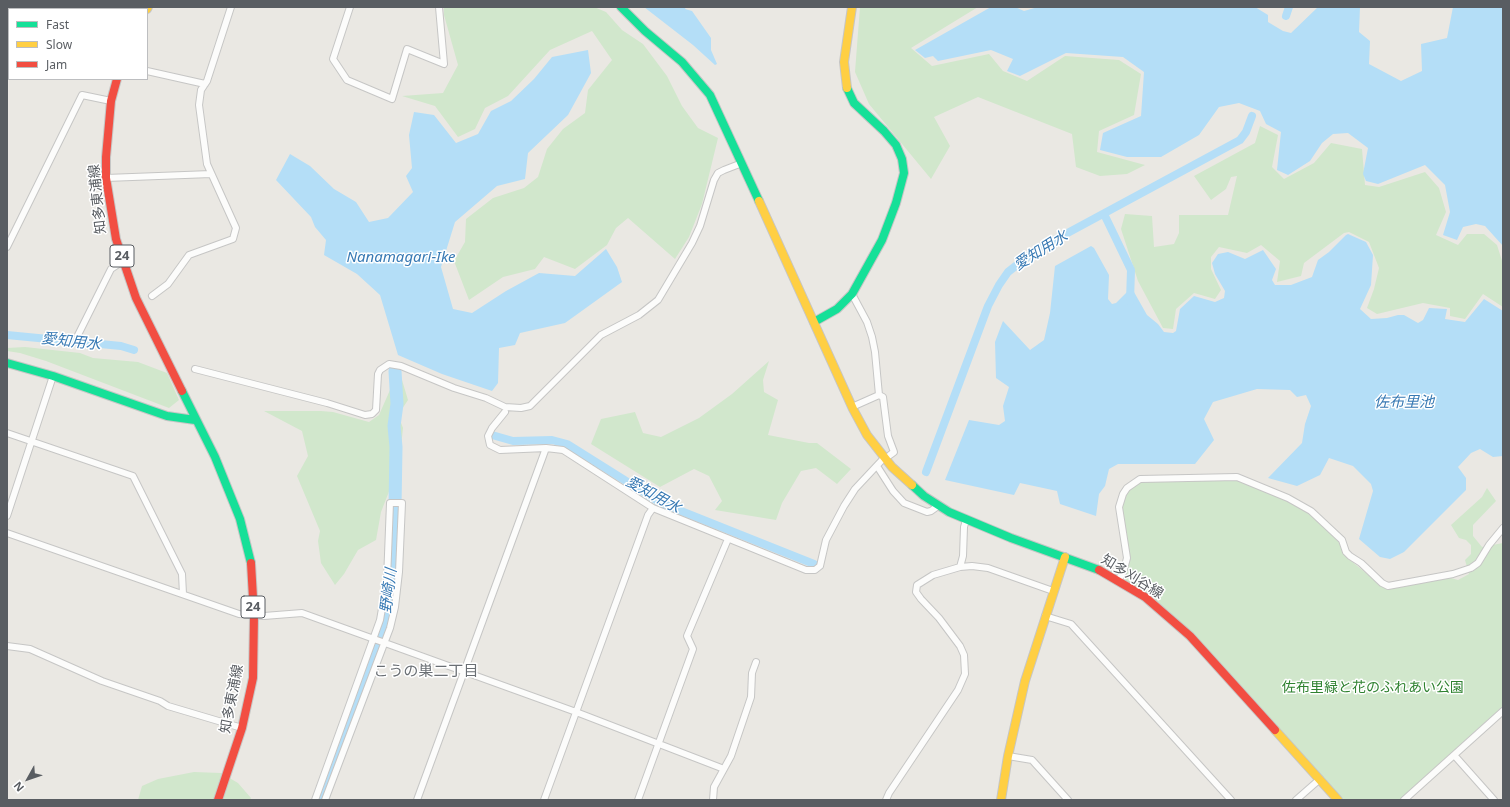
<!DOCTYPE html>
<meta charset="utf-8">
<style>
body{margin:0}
#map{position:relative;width:1510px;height:807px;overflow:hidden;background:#eae8e3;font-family:"Noto Sans",sans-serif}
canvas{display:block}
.frame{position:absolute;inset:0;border:8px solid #595d62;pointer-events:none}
.legend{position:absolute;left:8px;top:8px;width:140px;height:72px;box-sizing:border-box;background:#fff;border:1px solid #bdbec0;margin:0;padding:5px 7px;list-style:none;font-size:12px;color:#595d62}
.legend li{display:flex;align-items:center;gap:8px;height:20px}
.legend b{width:20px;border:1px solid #bdbec0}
.north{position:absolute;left:8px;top:759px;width:40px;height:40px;-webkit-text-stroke:3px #fff;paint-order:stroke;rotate:230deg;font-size:11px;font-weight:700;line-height:16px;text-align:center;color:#595d62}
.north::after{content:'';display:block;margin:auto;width:14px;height:18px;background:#595d62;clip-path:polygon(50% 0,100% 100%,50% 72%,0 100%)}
</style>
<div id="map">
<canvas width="1510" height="807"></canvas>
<div class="frame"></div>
<ul class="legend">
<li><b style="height:5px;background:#16e098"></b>Fast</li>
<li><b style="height:5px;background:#ffcf43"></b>Slow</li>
<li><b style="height:5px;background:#f24e42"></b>Jam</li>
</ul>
<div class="north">N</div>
</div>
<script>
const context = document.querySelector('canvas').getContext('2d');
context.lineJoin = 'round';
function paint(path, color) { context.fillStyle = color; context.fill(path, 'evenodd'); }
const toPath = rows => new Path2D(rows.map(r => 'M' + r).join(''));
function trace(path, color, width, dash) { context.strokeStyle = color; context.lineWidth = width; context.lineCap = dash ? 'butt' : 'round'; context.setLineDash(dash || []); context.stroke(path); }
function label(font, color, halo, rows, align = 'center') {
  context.font = font + ' "Noto Sans","Noto Sans JP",sans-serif'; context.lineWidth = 3; context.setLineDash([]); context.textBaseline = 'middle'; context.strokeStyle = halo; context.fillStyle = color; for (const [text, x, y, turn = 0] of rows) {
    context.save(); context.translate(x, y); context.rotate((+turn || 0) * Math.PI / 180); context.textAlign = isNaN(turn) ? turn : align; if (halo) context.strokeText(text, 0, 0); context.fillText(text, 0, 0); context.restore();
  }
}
const green = toPath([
 [7,7,140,7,139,9,9,9,9,58,7,57],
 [444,7,594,7,606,12,622,30,643,44,667,76,682,106,698,128,718,138,702,204,689,237,675,259,628,218,616,228,607,245,575,269,544,257,535,269,503,277,469,300,454,261,465,242,466,219,493,198,524,188,538,177,547,149,563,129,585,113,588,90,612,60,592,31,550,50,508,96,485,108,475,129,458,137,435,106,402,96,443,93,458,65,444,15],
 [860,7,978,7,911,48,932,66,989,54,1003,71,1027,81,1065,56,1119,60,1141,74,1134,115,1099,131,1097,152,1145,165,1127,174,1100,176,1076,167,1072,134,978,97,934,117,950,146,931,179,869,104,855,72],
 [1260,126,1278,135,1272,167,1284,179,1314,163,1331,143,1362,149,1365,185,1379,187,1425,172,1439,188,1446,212,1436,235,1458,245,1467,234,1484,234,1497,245,1503,264,1503,307,1483,294,1465,319,1450,316,1450,308,1423,303,1377,314,1367,308,1374,289,1379,268,1369,242,1349,232,1344,233,1304,263,1301,276,1277,282,1280,261,1261,245,1247,253,1219,247,1211,257,1211,269,1221,290,1215,299,1194,293,1176,309,1173,329,1163,328,1138,281,1121,229,1125,214,1152,216,1154,247,1174,244,1179,233,1179,215,1228,215,1237,176,1231,177,1226,189,1211,200,1194,176,1255,143],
 [25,347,80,353,93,358,138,362,167,373,179,400,169,408,46,361,20,353,7,351,7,348],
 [769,361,763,380,764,392,778,400,768,435,809,443,817,443,851,469,837,484,816,468,801,471,782,503,776,520,715,510,722,501,709,476,694,469,660,487,591,444,601,419,635,412,643,433,661,437,699,418,732,394],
 [402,380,408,400,398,415,403,428,399,466,381,512,376,540,358,550,344,574,335,585,321,563,318,541,320,531,297,476,308,456,302,431,264,411,321,411,333,412,369,422,379,415,390,390],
 [1237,477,1301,504,1342,540,1346,552,1344,555,1378,583,1388,589,1434,580,1451,578,1458,580,1469,574,1465,560,1471,554,1471,545,1466,540,1459,538,1451,525,1482,497,1487,488,1496,501,1473,525,1473,536,1482,547,1503,543,1503,706,1399,800,1338,800,1190,636,1118,580,1127,558,1119,507,1123,494,1136,481],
 [194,772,221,773,238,783,251,798,250,800,138,800,142,786,158,779]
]);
const water = toPath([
 [644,7,686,7,685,9,692,11,711,38,711,50,717,64,715,65,693,45],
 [991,7,1015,7,1024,11,1038,7,1255,7,1268,15,1268,22,1283,31,1291,33,1318,7,1360,7,1359,32,1370,41,1369,64,1401,81,1422,71,1421,44,1447,38,1453,7,1503,7,1503,246,1485,226,1476,224,1463,227,1457,240,1443,235,1450,212,1445,185,1425,165,1378,184,1366,181,1363,174,1368,148,1348,133,1333,134,1322,143,1310,161,1288,175,1277,170,1281,132,1266,124,1260,111,1239,103,1219,107,1199,135,1161,157,1127,157,1100,150,1103,133,1141,116,1144,72,1123,57,1066,53,1020,76,1007,71,1013,59,991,50,938,61,933,56,925,58,915,50],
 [588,50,591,73,568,115,528,153,525,179,497,186,455,222,441,267,453,309,472,313,506,291,539,273,575,276,606,249,617,267,622,282,565,323,520,333,515,345,499,348,498,383,492,391,442,374,398,355,380,295,357,274,324,255,326,240,315,227,311,217,276,180,290,154,310,166,334,189,356,202,369,222,388,218,413,192,406,176,412,168,409,135,414,112,434,115,456,143,478,134,491,111,511,101,534,79,552,57],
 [1348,234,1366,242,1373,255,1371,285,1360,309,1371,319,1387,318,1398,315,1404,315,1418,323,1423,320,1429,308,1447,309,1445,319,1465,322,1484,299,1503,311,1503,456,1493,457,1480,449,1471,453,1458,467,1466,478,1466,490,1404,552,1390,559,1380,557,1359,539,1373,491,1371,484,1353,466,1329,458,1320,475,1297,486,1268,478,1302,443,1305,424,1311,406,1306,395,1297,397,1290,390,1257,389,1213,402,1204,419,1214,440,1195,464,1118,464,1109,469,1105,486,1099,494,1096,516,1060,504,1057,491,1020,483,1014,495,945,480,969,420,999,425,1005,421,1003,406,1009,387,996,378,995,342,1003,321,1030,350,1044,340,1050,313,1055,266,1091,246,1094,248,1109,275,1108,299,1112,304,1116,303,1128,291,1134,292,1147,315,1158,324,1164,332,1173,333,1176,331,1180,309,1194,296,1215,302,1224,298,1225,291,1215,274,1212,263,1218,254,1228,252,1245,259,1263,250,1276,269,1272,280,1275,285,1291,285,1312,277,1318,260,1329,252,1346,235]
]);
const canal = toPath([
 [1286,16,1289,7],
 [1104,214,1131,270,1130,301],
 [7,335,121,346,134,350],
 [492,435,513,441,552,440,567,444,661,503,814,564],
 [926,472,988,306,999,285,1008,272,1036,250,1240,140,1246,132,1252,116]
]);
const river = toPath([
 [320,800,385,623,391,594,395,507,396,447,394,426,397,404,395,371]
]);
const street = toPath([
 [350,7,333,59,347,80,392,99,407,49,444,64,439,7],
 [147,71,205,84],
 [106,178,211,174],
 [7,247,82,95,111,101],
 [852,294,867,322,872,337,875,352,879,395,883,397,888,436,894,452,890,455],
 [152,296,168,284,189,255,233,239,236,228,207,164,199,105,201,90,207,81,231,7],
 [78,335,111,269,123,261],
 [195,369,327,403,365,415,372,414,376,410,378,374,380,370,389,364,401,366,454,388,486,398,505,407,521,408,530,406,601,335,639,315,658,300,692,243,700,226,714,180,718,173,724,170,742,163],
 [852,407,879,395],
 [505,412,492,428,488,436,490,445,500,450,546,448,563,450,653,508,806,570,815,570,820,566,826,540,844,506,855,489,884,458],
 [7,433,133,476,182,574,183,594],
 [877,466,893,491,904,503,927,512,931,511,938,506],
 [7,516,53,376],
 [7,533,239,614,264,616,302,613,576,712,724,769],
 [960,567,963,556,964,527,966,520],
 [1118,580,1123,573,1127,558,1119,507,1123,494,1127,488,1140,479,1237,477,1288,498,1311,511,1342,540,1346,552,1350,556,1361,563,1382,583,1388,586,1453,574,1471,568,1478,563,1489,545,1503,528],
 [1045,616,1071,624,1231,800],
 [7,646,30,649,102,681,160,701,168,706,242,728],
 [1454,755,1494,800],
 [1008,756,1032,760,1068,800],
 [315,800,380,620,387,580,390,503,402,503,399,572,395,607,390,628,325,800],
 [417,800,546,448],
 [544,800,648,515,653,508],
 [638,800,693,649,687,636,728,539],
 [713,800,714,787,731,756,751,697,752,673,756,662],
 [886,800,889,793,958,690,965,674,964,655,960,646,939,618,921,599,916,592,917,585,933,575,960,567,972,566,988,568,1053,591],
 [1296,800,1320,779],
 [1404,800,1503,711]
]);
const fast = toPath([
 [621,7,645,31,682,62,710,95,759,201],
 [814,322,837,309,852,294,882,240,896,203,904,173,902,159,896,145,884,131,854,103,847,88],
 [7,363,53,376,167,416,195,420],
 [182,391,215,457,240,519,251,563],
 [912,485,924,496,949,512,1011,538,1099,570]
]);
const slow = toPath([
 [147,9,148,7],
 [847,88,844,62,852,7],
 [759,201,853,409,867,435,892,467,912,485],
 [1275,730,1338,800],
 [1001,800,1008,756,1025,681,1065,557]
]);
const jam = toPath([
 [117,79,111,101,106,157,106,178,116,239,136,298,182,391],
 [1099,570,1145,597,1190,636,1275,730],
 [218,800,242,728,253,678,254,615,251,563]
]);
const shields = [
 [122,256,24],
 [253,607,24]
];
const shieldNames = [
 ["24",122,256],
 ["24",253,607]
];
const streetNames = [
 ["知多東浦線",98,199,-96],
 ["知多刈谷線",1132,577,32],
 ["知多東浦線",232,699,-79]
];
const parkNames = [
 ["佐布里緑と花のふれあい公園",1373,688]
];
const waterNames = [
 ["愛知用水",1041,251,-32],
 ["Nanamagari-Ike",401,258],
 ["愛知用水",71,342,6],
 ["佐布里池",1404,403],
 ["愛知用水",653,495,29],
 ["野崎川",389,591,-83]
];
const neighbourhoodNames = [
 ["こうの巣二丁目",426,672]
];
paint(green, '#d1e7cc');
paint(water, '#b4def7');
trace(canal, '#b4def7', 8);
trace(river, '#b4def7', 13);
trace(street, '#c6c6c5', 8);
trace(fast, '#c6c6c5', 10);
trace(slow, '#c6c6c5', 10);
trace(jam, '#c6c6c5', 10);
trace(street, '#fcfcfb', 6);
trace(fast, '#16e098', 8);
trace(slow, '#ffcf43', 8);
trace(jam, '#f24e42', 8);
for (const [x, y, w] of shields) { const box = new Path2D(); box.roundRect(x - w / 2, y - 11, w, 22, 3); context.fillStyle = '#fff'; context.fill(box); trace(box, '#595d62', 1); }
label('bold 13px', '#595d62', null, shieldNames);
label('14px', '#595d62', '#fff', streetNames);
label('14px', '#2f8230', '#fff', parkNames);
label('italic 15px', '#387ab4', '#fff', waterNames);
label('15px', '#6a6f74', '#fff', neighbourhoodNames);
</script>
